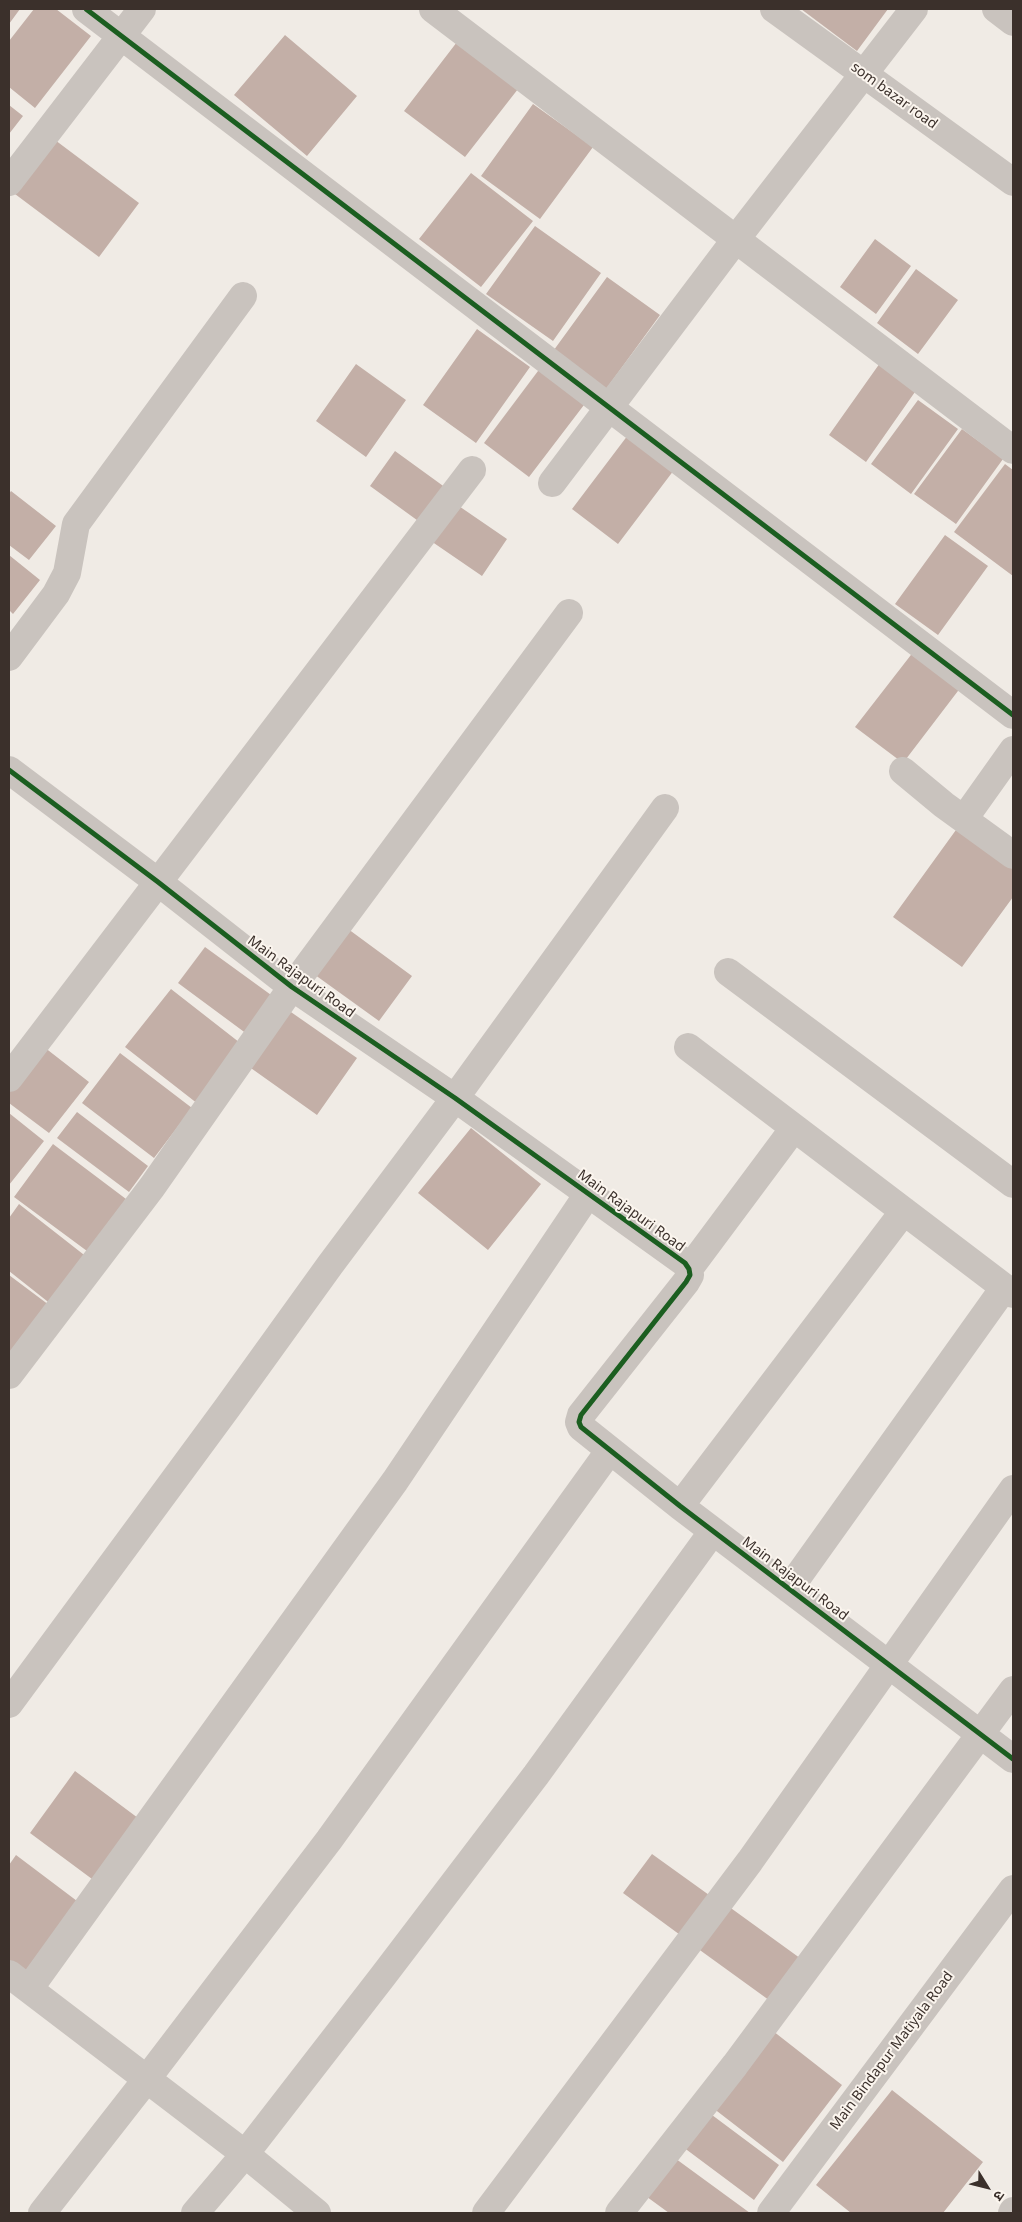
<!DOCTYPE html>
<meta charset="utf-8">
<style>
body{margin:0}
#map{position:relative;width:1022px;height:2222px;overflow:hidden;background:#f0ebe5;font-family:"Noto Sans","Noto Sans Devanagari",sans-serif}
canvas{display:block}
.frame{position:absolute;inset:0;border:10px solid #3b302b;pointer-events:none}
.north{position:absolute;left:962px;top:2162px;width:50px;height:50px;-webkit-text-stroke:4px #fbf5ee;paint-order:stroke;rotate:126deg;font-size:14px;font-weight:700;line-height:20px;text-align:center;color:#3b302b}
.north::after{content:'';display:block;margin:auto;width:18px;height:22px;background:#3b302b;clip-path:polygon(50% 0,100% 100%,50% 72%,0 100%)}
</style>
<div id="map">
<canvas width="1022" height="2222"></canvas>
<div class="frame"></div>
<div class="north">उ</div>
</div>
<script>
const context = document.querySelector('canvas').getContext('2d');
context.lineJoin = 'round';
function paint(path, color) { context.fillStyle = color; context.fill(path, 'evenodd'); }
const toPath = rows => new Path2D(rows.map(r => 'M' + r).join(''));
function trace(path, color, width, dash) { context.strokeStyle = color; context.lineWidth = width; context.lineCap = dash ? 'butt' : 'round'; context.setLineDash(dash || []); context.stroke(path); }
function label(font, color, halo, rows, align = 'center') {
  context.font = font + ' "Noto Sans",sans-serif'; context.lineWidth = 4; context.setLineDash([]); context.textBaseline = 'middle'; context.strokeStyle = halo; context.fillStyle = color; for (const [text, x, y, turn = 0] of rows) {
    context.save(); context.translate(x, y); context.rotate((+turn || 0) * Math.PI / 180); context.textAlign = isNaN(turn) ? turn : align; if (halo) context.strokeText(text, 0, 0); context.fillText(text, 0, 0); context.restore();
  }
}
const building = toPath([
 [9,9,20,9,9,24],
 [34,9,56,9,91,36,35,108,9,87,9,41],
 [801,9,888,9,857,51],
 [285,35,357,96,307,156,234,95],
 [457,42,518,89,465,157,404,111],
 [533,104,593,147,540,219,481,176],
 [9,105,23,116,9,134],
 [51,137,139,203,99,257,11,191],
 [471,173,533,221,481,287,419,239],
 [535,226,601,273,553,341,486,294],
 [875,239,911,266,876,314,840,287],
 [916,269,958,300,918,354,877,323],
 [607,277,660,315,604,392,551,354],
 [477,329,530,367,476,443,423,405],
 [880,363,917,389,866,462,829,435],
 [356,364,406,400,366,457,316,421],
 [541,367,587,401,529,477,484,443],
 [918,400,958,429,911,494,871,464],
 [962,429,1003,459,956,524,914,494],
 [628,435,674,470,618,544,572,509],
 [395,451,446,488,421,523,370,486],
 [1005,464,1013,470,1013,576,954,532],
 [11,491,56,526,29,560,9,545,9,494],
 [453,502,507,539,482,576,428,539],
 [945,535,988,566,938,635,895,604],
 [9,555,40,580,13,614,9,610],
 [914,651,961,687,903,763,855,727],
 [961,823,1013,862,1013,897,962,967,893,917],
 [344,926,412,976,379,1021,311,972],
 [205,947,278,1000,251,1037,178,983],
 [171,989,244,1046,198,1104,125,1047],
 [288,1010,357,1058,317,1115,248,1066],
 [44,1047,89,1082,49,1133,9,1103,9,1092],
 [120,1053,192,1108,154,1158,82,1103],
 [77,1112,148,1166,129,1192,57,1138],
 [9,1113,44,1141,9,1185],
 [471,1128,541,1184,488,1250,418,1193],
 [53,1144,126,1199,87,1251,14,1197],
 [19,1204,88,1258,52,1305,9,1271,9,1218],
 [9,1275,49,1305,9,1356],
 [75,1771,138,1818,92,1879,30,1833],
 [652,1854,716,1900,687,1940,623,1893],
 [16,1855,77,1901,24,1973,9,1961,9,1865],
 [728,1906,804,1961,773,2003,697,1948],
 [773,2031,842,2085,783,2162,713,2108],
 [892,2090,983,2162,943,2213,851,2213,816,2185],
 [708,2112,779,2165,754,2200,683,2147],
 [672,2156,750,2213,669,2213,643,2194]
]);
const street = toPath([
 [86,9,1013,715],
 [433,9,1013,450],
 [774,9,1013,182],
 [996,9,1013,22],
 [9,182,142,9],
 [552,483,736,239,914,9],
 [9,657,56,594,67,573,76,524,243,296],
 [9,770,158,882,292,987,455,1098,685,1263,689,1269,690,1275,686,1282,581,1415,579,1422,581,1427,680,1506,1013,1759],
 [903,771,944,805,1013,855],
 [964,819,1013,750],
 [728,972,1013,1184],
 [688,1047,1013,1294],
 [9,1078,472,470],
 [689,1269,794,1128],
 [9,1375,152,1187,292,987,569,613],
 [680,1506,904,1211],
 [789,1589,1004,1288],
 [9,1704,227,1408,330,1265,455,1098,665,808],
 [9,1974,245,2154,317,2213],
 [29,1989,395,1481,588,1194],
 [42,2213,146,2080,329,1840,610,1450],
 [195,2213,245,2154,383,1976,536,1775,713,1531],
 [486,2213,750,1861,1013,1489],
 [619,2213,735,2065,1013,1690],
 [771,2213,1013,1889],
 [1012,2213,1013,2211]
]);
const cycleway = toPath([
 [86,9,1013,715],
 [9,770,158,882,292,987,455,1098,685,1263,689,1269,690,1275,686,1282,581,1415,579,1422,581,1427,680,1506,1013,1759]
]);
const streetNames = [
 ["som bazar road",894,96,36],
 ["Main Rajapuri Road",301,977,36],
 ["Main Rajapuri Road",631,1211,36],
 ["Main Rajapuri Road",795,1579,37],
 ["Main Bindapur Matiyala Road",892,2051,-53]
];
paint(building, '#c3afa7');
trace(street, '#c9c3be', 28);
trace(cycleway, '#1b5e20', 5);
label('14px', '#3b302b', '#fbf5ee', streetNames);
</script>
